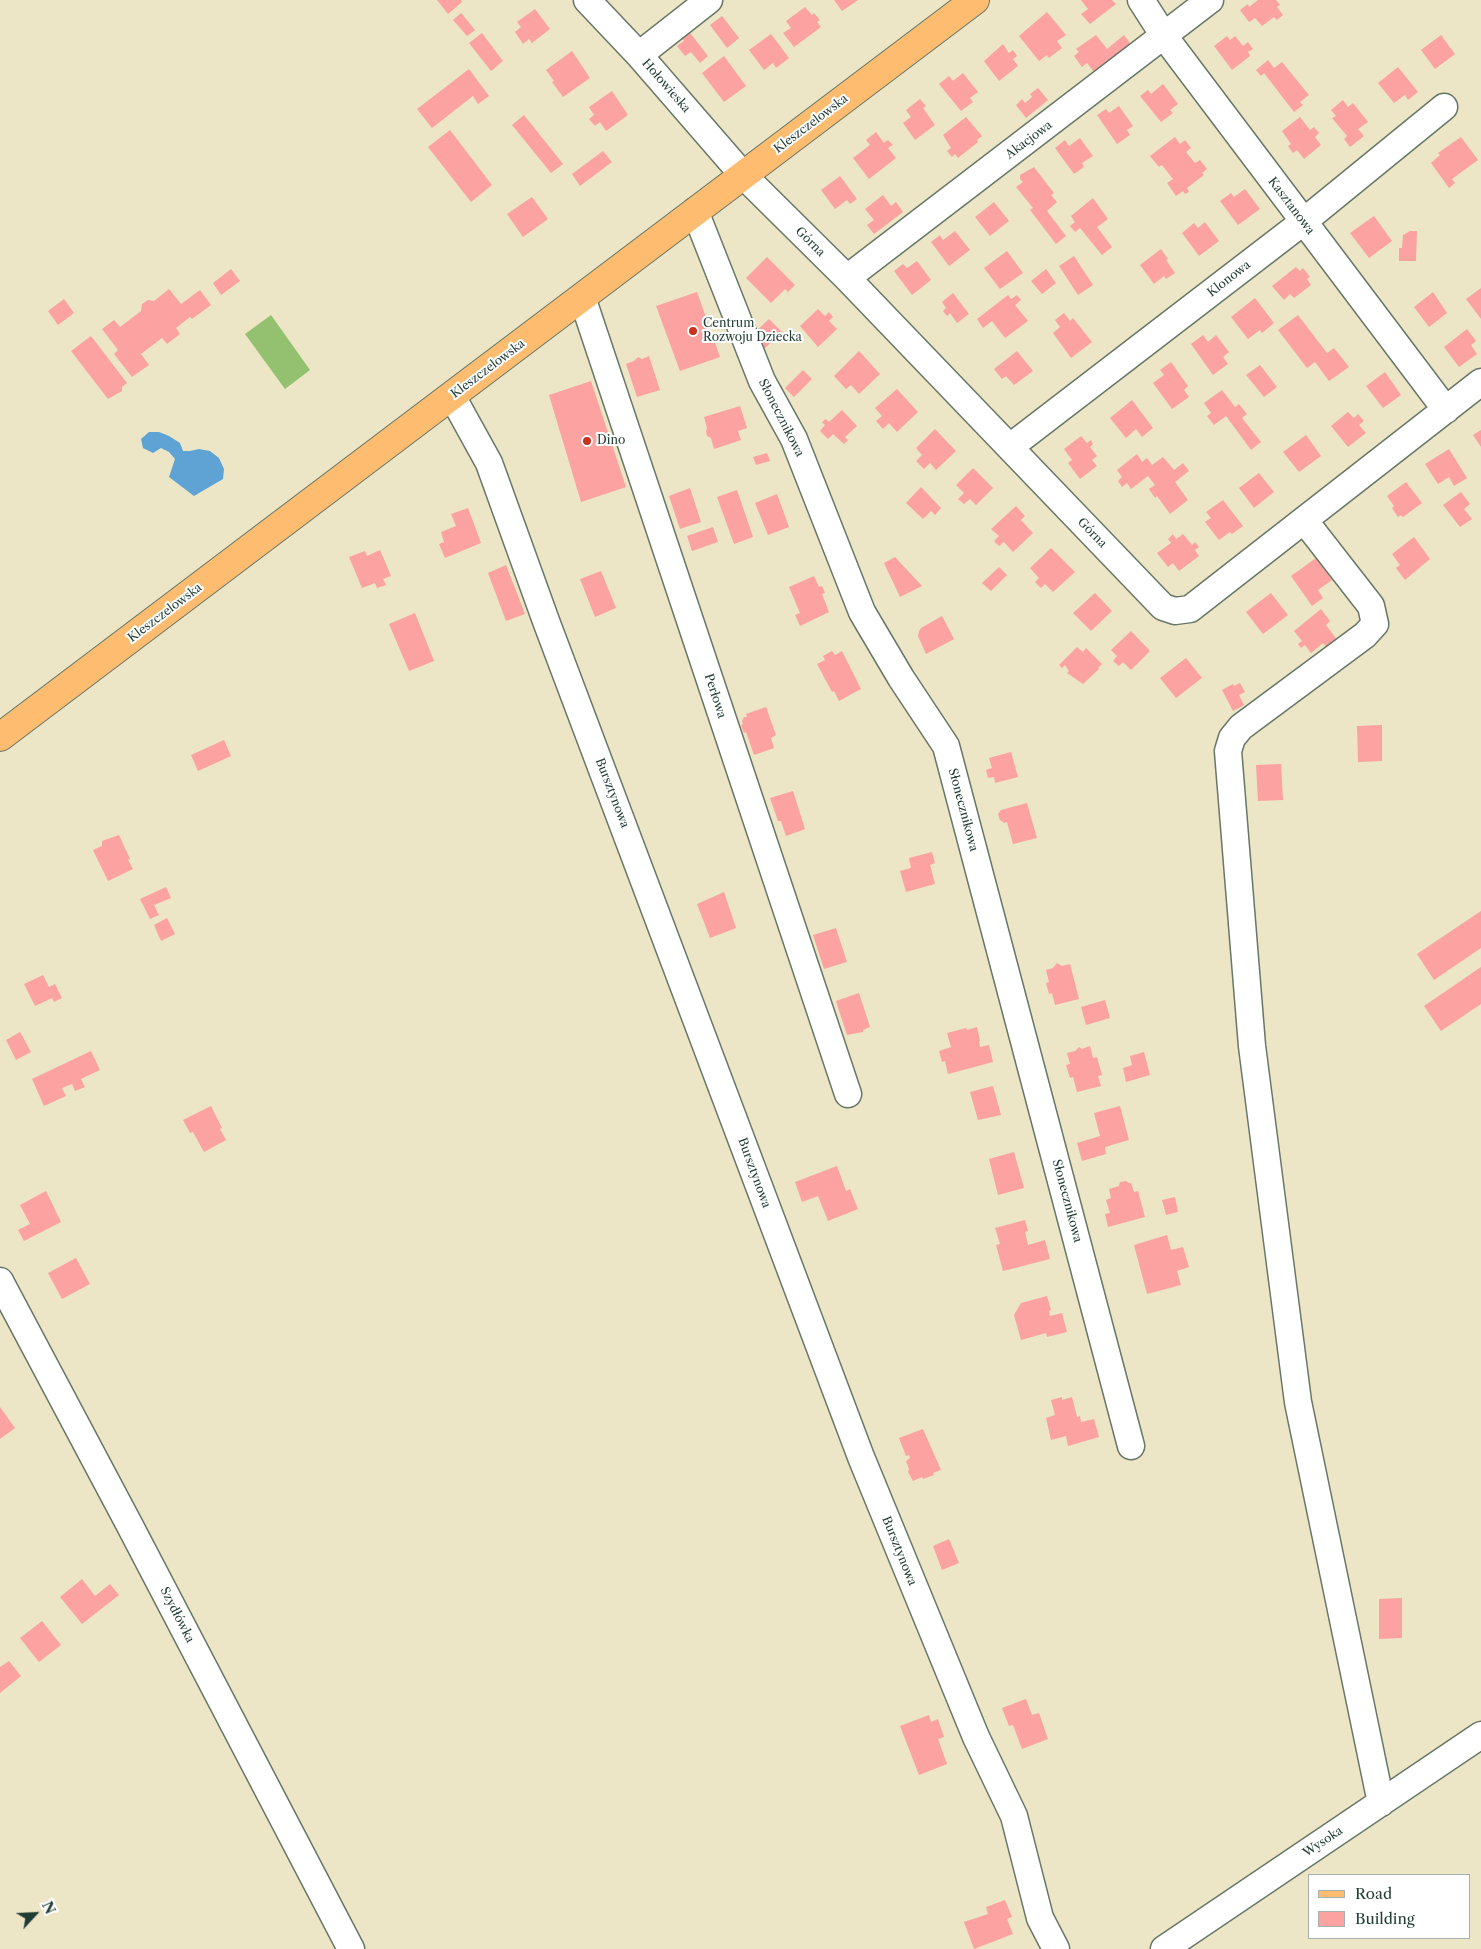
<!DOCTYPE html>
<meta charset="utf-8">
<style>
body{margin:0}
#map{position:relative;width:1481px;height:1949px;overflow:hidden;background:#ece5c6;font-family:"Libre Caslon Text",serif}
canvas{display:block}
.legend{position:absolute;left:1308px;top:1874px;width:162px;height:65px;box-sizing:border-box;background:#fff;border:1px solid #a5b1ae;margin:0;padding:6px 9px;list-style:none;font-size:15px;color:#1f3d34}
.legend li{display:flex;align-items:center;gap:10px;height:25px}
.legend b{width:25px;border:1px solid #a5b1ae}
.north{position:absolute;left:10px;top:1889px;width:50px;height:50px;-webkit-text-stroke:4px #fff;paint-order:stroke;rotate:65deg;font-size:14px;font-weight:700;line-height:20px;text-align:center;color:#1f3d34}
.north::after{content:'';display:block;margin:auto;width:18px;height:22px;background:#1f3d34;clip-path:polygon(50% 0,100% 100%,50% 72%,0 100%)}
</style>
<div id="map">
<canvas width="1481" height="1949"></canvas>
<ul class="legend">
<li><b style="height:6px;background:#febc70"></b>Road</li>
<li><b style="height:14px;background:#fca2a1"></b>Building</li>
</ul>
<div class="north">N</div>
</div>
<script>
const context = document.querySelector('canvas').getContext('2d');
context.lineJoin = 'round';
function paint(path, color) { context.fillStyle = color; context.fill(path, 'evenodd'); }
const toPath = rows => new Path2D(rows.map(r => 'M' + r).join(''));
function trace(path, color, width, dash) { context.strokeStyle = color; context.lineWidth = width; context.lineCap = dash ? 'butt' : 'round'; context.setLineDash(dash || []); context.stroke(path); }
function label(font, color, halo, rows, align = 'center') {
  context.font = font + ' "Libre Caslon Text",serif'; context.lineWidth = 4; context.setLineDash([]); context.textBaseline = 'middle'; context.strokeStyle = halo; context.fillStyle = color; for (const [text, x, y, turn = 0] of rows) {
    context.save(); context.translate(x, y); context.rotate((+turn || 0) * Math.PI / 180); context.textAlign = isNaN(turn) ? turn : align; if (halo) context.strokeText(text, 0, 0); context.fillText(text, 0, 0); context.restore();
  }
}
const green = toPath([
 [271,315,310,370,285,389,245,334]
]);
const water = toPath([
 [149,432,159,432,169,436,180,443,183,451,190,451,199,449,210,451,219,458,224,469,223,479,194,496,169,477,175,459,169,452,161,448,153,453,143,448,141,439]
]);
const building = toPath([
 [437,0,461,0,462,2,448,14],
 [834,0,858,0,842,11],
 [1081,0,1112,0,1116,4,1090,24,1081,14,1088,9],
 [1258,0,1276,0,1280,5,1277,7,1283,15,1277,20,1274,17,1262,26,1255,18,1249,22,1240,10,1248,4,1249,7],
 [805,7,812,15,814,13,820,20,817,22,821,27,794,47,783,33,791,28,786,21],
 [535,9,550,29,532,43,529,39,523,44,515,32,521,27,517,22],
 [1047,12,1066,35,1057,41,1062,48,1049,58,1047,55,1039,61,1019,36],
 [461,13,475,30,467,36,453,20],
 [722,16,739,38,727,48,710,25],
 [687,29,708,56,700,63,691,52,685,56,677,46,684,41,679,35],
 [482,33,503,61,491,71,469,43],
 [771,34,789,58,776,68,773,63,764,70,749,50],
 [1096,35,1107,49,1124,35,1133,47,1097,76,1087,63,1082,67,1074,56,1079,52,1076,49],
 [1441,35,1455,54,1435,69,1421,50],
 [1227,36,1230,40,1235,36,1243,46,1248,42,1253,49,1248,52,1250,56,1232,70,1214,46],
 [1003,44,1009,53,1013,50,1017,56,1013,59,1018,66,999,81,984,61],
 [572,51,590,78,563,97,552,82,554,81,546,70],
 [724,56,746,86,724,102,702,73],
 [1268,60,1274,68,1282,62,1309,95,1300,102,1303,105,1294,112,1264,73,1261,76,1256,70],
 [1398,67,1418,92,1408,100,1405,95,1394,103,1378,83],
 [469,69,489,96,478,104,473,96,432,128,417,109],
 [963,73,978,92,970,98,973,102,961,111,939,84,949,76,953,81],
 [1163,84,1178,104,1170,110,1173,113,1161,122,1140,96,1148,90,1151,94],
 [1038,88,1048,100,1026,118,1016,105,1022,99,1025,103,1032,97,1030,94],
 [612,91,628,115,606,131,600,122,595,126,589,119,594,115,589,107],
 [920,99,926,106,923,108,935,125,915,140,903,123,911,117,906,110],
 [1343,100,1348,107,1353,103,1368,122,1358,129,1364,136,1350,147,1344,139,1347,136,1332,118,1336,116,1331,110],
 [1119,106,1133,126,1127,130,1130,135,1117,144,1097,115,1106,109,1109,113],
 [524,115,563,164,551,173,512,125],
 [966,117,982,136,977,140,978,142,958,158,955,154,952,157,947,151,951,148,943,135],
 [1300,117,1310,130,1314,127,1319,133,1315,137,1321,145,1304,159,1297,150,1293,153,1288,146,1291,144,1282,131],
 [450,130,492,185,471,202,428,147],
 [876,132,884,143,888,140,893,145,888,148,896,158,869,179,853,158,870,145,866,140],
 [1175,137,1180,144,1185,140,1191,148,1186,152,1195,163,1200,160,1207,169,1202,173,1204,175,1187,188,1189,192,1185,194,1183,191,1176,196,1167,183,1173,179,1162,165,1159,167,1150,156],
 [1461,137,1478,160,1452,179,1455,183,1449,188,1431,163,1440,155,1438,153],
 [1080,138,1093,156,1082,163,1084,167,1074,174,1055,148,1065,140,1069,146],
 [603,151,612,162,580,186,572,174],
 [1034,167,1054,193,1051,195,1057,202,1047,211,1066,236,1056,244,1030,210,1033,208,1016,187,1023,182,1020,179,1020,175],
 [840,176,857,199,850,204,847,200,835,209,821,190],
 [1245,189,1260,209,1238,225,1220,201,1231,193,1234,197],
 [883,195,891,206,896,202,903,212,874,234,867,225,874,220,865,209],
 [532,197,548,219,523,237,507,214],
 [1093,198,1108,219,1097,227,1112,247,1102,255,1080,228,1075,232,1070,226,1075,222,1071,216],
 [994,202,1009,221,990,236,975,217],
 [1374,216,1392,241,1369,258,1350,233],
 [1205,222,1219,241,1199,256,1182,233,1194,223,1198,228],
 [955,231,970,250,949,266,931,242,940,235,943,240],
 [1410,231,1417,231,1416,261,1399,261,1399,248,1402,248,1403,235],
 [1161,249,1168,259,1166,260,1175,273,1166,279,1164,276,1154,284,1140,265],
 [1007,251,1023,273,1000,289,984,268],
 [1074,256,1093,285,1078,295,1059,266],
 [767,257,795,285,788,292,785,289,771,303,746,278],
 [917,261,931,280,912,295,894,271,903,264,907,268],
 [1296,267,1300,271,1303,268,1310,277,1307,279,1311,285,1294,298,1290,294,1284,300,1272,286],
 [231,269,240,281,221,295,213,283],
 [1046,269,1056,283,1042,294,1031,281],
 [1481,288,1481,319,1466,299],
 [169,289,181,304,200,290,211,305,192,319,190,317,176,328,180,334,167,344,162,338,141,354,149,365,132,377,114,354,118,350,102,329,114,320,120,327,141,311,142,304,148,300,154,301],
 [697,292,720,357,680,371,656,306],
 [1433,292,1447,313,1429,327,1414,307],
 [953,293,969,314,957,323,950,313,947,316,943,311,946,308,942,302],
 [1008,295,1011,299,1017,295,1021,300,1015,305,1028,321,1005,338,992,321,983,328,977,319],
 [1255,298,1274,323,1262,333,1260,330,1248,339,1231,317],
 [64,299,74,313,58,325,48,311],
 [818,309,825,316,829,312,833,317,829,321,837,329,818,347,800,326],
 [1064,313,1070,321,1073,318,1092,342,1071,358,1053,333,1060,327,1055,320],
 [1298,315,1327,353,1334,348,1349,367,1329,381,1315,362,1307,368,1278,330],
 [769,319,782,332,761,352,754,333],
 [1467,329,1476,341,1471,345,1477,354,1459,367,1444,347],
 [1203,335,1208,342,1216,335,1229,352,1223,357,1228,364,1213,375,1191,344],
 [91,336,127,383,122,387,122,391,108,399,71,351],
 [859,351,880,374,859,394,851,385,846,389,834,376],
 [1017,351,1033,371,1014,385,1006,376,1002,379,994,369],
 [649,356,660,390,637,397,626,364,634,361,638,357,642,359],
 [1171,362,1188,386,1184,390,1189,397,1172,409,1153,383,1164,375,1160,370],
 [1260,365,1277,387,1264,397,1246,375],
 [803,370,812,379,794,397,785,388],
 [1385,372,1401,395,1383,408,1366,386],
 [591,381,626,487,581,502,549,395],
 [897,389,918,412,897,432,889,423,883,429,876,421,882,416,875,408],
 [1222,390,1235,407,1239,404,1247,414,1242,418,1261,442,1251,450,1226,416,1214,425,1207,416,1211,413,1204,403],
 [1132,400,1153,428,1142,437,1136,429,1126,438,1110,418],
 [740,406,747,428,738,431,741,440,714,449,711,438,707,436,706,431,707,428,704,417],
 [842,410,857,426,845,437,848,440,844,444,833,434,828,439,820,431,825,425,822,422,826,419,829,422],
 [1348,412,1354,418,1358,414,1364,421,1359,425,1366,433,1348,447,1331,426],
 [935,429,956,451,936,470,930,463,924,469,916,461,922,455,916,448],
 [1481,430,1481,447,1473,435],
 [1306,435,1321,456,1299,472,1283,452],
 [1081,436,1087,443,1091,440,1093,444,1090,447,1097,456,1092,460,1097,466,1080,479,1068,463,1072,460,1064,449],
 [1449,449,1467,478,1454,486,1449,477,1438,484,1425,464],
 [767,453,770,461,756,465,753,457],
 [1137,454,1142,462,1147,458,1152,465,1163,457,1174,470,1183,463,1189,471,1175,482,1188,500,1170,514,1157,496,1155,498,1149,489,1155,485,1148,476,1131,489,1127,483,1122,487,1118,481,1122,477,1117,470],
 [973,468,993,488,976,505,970,499,964,504,958,499,964,493,956,485],
 [1259,473,1274,492,1254,508,1239,488],
 [1406,482,1422,503,1403,517,1401,515,1398,517,1392,508,1394,506,1387,496],
 [921,487,941,508,935,515,931,511,923,519,906,503],
 [690,488,701,522,680,529,669,496],
 [737,490,753,537,734,544,717,497],
 [1461,492,1470,504,1464,509,1472,519,1460,527,1443,505],
 [777,494,789,527,768,535,755,503],
 [1223,500,1243,526,1232,534,1230,532,1219,540,1205,522,1211,518,1206,512],
 [1016,506,1025,516,1021,520,1033,533,1013,552,1004,542,999,546,994,541,999,536,991,529],
 [468,508,481,543,445,558,439,544,444,542,441,532,456,526,451,514],
 [713,527,718,542,692,551,687,536],
 [1173,534,1176,539,1183,534,1192,545,1195,542,1199,547,1195,550,1199,556,1179,571,1173,563,1168,567,1157,553,1171,543,1168,539],
 [1414,537,1430,559,1405,580,1396,568,1400,565,1392,554],
 [1051,548,1075,572,1053,592,1045,584,1041,588,1035,582,1039,578,1030,568],
 [380,550,391,576,383,579,386,585,377,588,375,583,362,588,349,557,365,551,367,556],
 [895,557,922,586,900,597,884,563],
 [1316,558,1332,580,1318,590,1323,598,1312,606,1291,576],
 [506,565,525,614,506,621,488,573],
 [999,567,1007,575,991,591,982,583],
 [601,571,616,608,595,617,580,579],
 [814,576,819,587,822,586,825,593,822,594,829,612,800,626,795,615,800,613,789,587],
 [1095,593,1112,611,1091,631,1073,613],
 [1271,593,1288,615,1263,634,1246,612],
 [1321,609,1330,621,1326,625,1338,641,1328,649,1323,643,1311,653,1305,645,1301,648,1298,644,1302,641,1294,631],
 [415,613,434,661,409,671,389,624],
 [942,616,954,639,926,654,918,636,919,631,921,628],
 [1131,631,1150,651,1131,670,1123,662,1119,666,1113,661,1117,656,1111,650],
 [1077,647,1083,652,1086,648,1102,664,1098,668,1099,669,1083,684,1067,673,1069,671,1065,665,1062,668,1059,665],
 [832,651,835,655,842,651,861,689,839,701,834,691,832,692,817,664,825,660,823,656],
 [1186,658,1202,678,1176,698,1160,678],
 [1240,683,1245,692,1239,695,1244,705,1233,711,1222,690,1233,684,1234,686],
 [766,707,776,735,771,738,774,748,754,755,746,732,744,733,741,725,743,724,742,721,744,717,747,717,746,714],
 [1382,725,1382,761,1358,762,1357,726],
 [224,740,231,756,198,771,191,755],
 [1011,752,1018,777,995,783,994,777,988,778,986,770,992,768,989,758],
 [1281,764,1283,800,1258,801,1256,765],
 [793,791,805,829,786,836,781,821,778,821,770,798],
 [1027,803,1037,838,1013,844,1007,822,1004,823,1000,820,998,814,1001,810],
 [119,835,130,859,128,860,133,869,108,881,93,850,102,846,102,841],
 [932,852,935,863,930,865,935,884,906,892,900,871,911,868,909,858],
 [166,887,171,898,154,905,159,915,150,919,140,899],
 [724,892,736,928,710,938,697,904],
 [1481,911,1481,948,1434,980,1417,954],
 [167,918,175,934,161,941,154,925],
 [836,928,847,962,824,969,813,935],
 [1057,963,1062,966,1070,964,1079,999,1055,1005,1052,993,1049,994,1046,983,1049,982,1046,970,1053,968],
 [1481,967,1481,1004,1441,1031,1424,1006],
 [43,975,49,987,55,984,62,998,54,1002,52,998,35,1006,24,984],
 [859,993,870,1027,863,1030,863,1032,847,1035,836,1001],
 [1105,1000,1110,1018,1086,1025,1081,1007],
 [977,1027,980,1041,979,1041,980,1047,989,1045,993,1062,948,1074,945,1061,942,1062,939,1051,951,1047,947,1033,966,1028,967,1030],
 [20,1032,31,1052,16,1060,6,1040],
 [1090,1046,1093,1058,1097,1057,1102,1075,1098,1076,1101,1086,1077,1092,1073,1077,1070,1078,1066,1065,1070,1064,1067,1053,1075,1051,1079,1047,1082,1049],
 [91,1051,100,1070,81,1079,85,1087,75,1091,72,1084,62,1088,66,1096,44,1106,32,1079],
 [1144,1052,1150,1075,1126,1082,1123,1068,1132,1065,1130,1056],
 [993,1086,1001,1115,978,1120,970,1092],
 [211,1106,222,1128,220,1129,226,1140,204,1152,193,1132,190,1133,183,1120],
 [1120,1106,1129,1140,1105,1147,1106,1154,1082,1161,1077,1143,1100,1136,1094,1113],
 [1014,1152,1024,1188,998,1195,989,1159],
 [837,1166,846,1191,850,1189,858,1209,828,1221,818,1196,802,1202,795,1182],
 [1126,1181,1129,1183,1131,1183,1134,1192,1138,1191,1145,1217,1108,1227,1105,1214,1110,1213,1106,1200,1111,1198,1109,1189,1119,1186,1120,1182],
 [46,1191,61,1222,24,1241,18,1230,30,1224,20,1205],
 [1175,1197,1178,1212,1166,1215,1162,1200],
 [1025,1220,1028,1231,1025,1232,1028,1245,1045,1240,1050,1259,1003,1271,996,1245,1000,1244,995,1228],
 [1167,1235,1171,1250,1183,1247,1189,1267,1177,1271,1181,1285,1147,1294,1134,1245],
 [76,1258,90,1284,62,1299,48,1273],
 [1047,1296,1051,1310,1049,1311,1050,1316,1062,1313,1067,1332,1047,1337,1046,1333,1021,1340,1014,1315,1021,1303],
 [1062,1397,1062,1400,1072,1397,1077,1417,1080,1416,1081,1422,1094,1419,1099,1437,1068,1446,1066,1436,1051,1440,1046,1418,1055,1415,1051,1400],
 [0,1407,15,1428,0,1439],
 [923,1429,941,1470,933,1473,934,1475,923,1479,922,1477,913,1481,908,1472,909,1469,906,1461,910,1458,909,1455,906,1456,899,1438],
 [949,1539,959,1563,942,1570,933,1546],
 [82,1579,95,1596,110,1584,119,1595,82,1624,60,1597],
 [1402,1598,1402,1638,1379,1639,1379,1599],
 [42,1621,61,1645,39,1662,20,1638],
 [9,1661,21,1676,0,1693,0,1667],
 [1026,1699,1032,1715,1039,1713,1048,1739,1022,1749,1013,1725,1009,1726,1002,1708],
 [929,1715,931,1722,938,1719,944,1737,938,1739,947,1764,919,1775,900,1726],
 [1005,1900,1012,1917,1007,1919,1013,1934,974,1949,964,1922,988,1914,986,1907]
]);
const minor = toPath([
 [587,0,639,55,743,175,847,278,1163,607,1175,611,1190,609,1481,382],
 [1141,0,1164,36,1446,410],
 [639,55,709,0],
 [695,211,762,381,794,439,862,612,901,678,946,746,1131,1446],
 [847,278,1210,0],
 [582,297,848,1094],
 [452,396,489,463,546,621,861,1457,976,1737,1014,1816,1040,1918,1056,1949],
 [1010,447,1303,222,1444,107],
 [1304,520,1371,606,1375,624,1365,635,1241,727,1232,738,1228,751,1252,1046,1298,1402,1381,1803],
 [0,1281,129,1524,351,1949],
 [1164,1949,1481,1735]
]);
const major = toPath([
 [0,737,975,0]
]);
const markers = [
 [693,331,5,"#c8321e"],
 [587,441,5,"#c8321e"]
];
const streetNames = [
 ["Hołowieska",666,86,49],
 ["Kleszczelowska",811,124,-37],
 ["Akacjowa",1029,140,-37],
 ["Kasztanowa",1291,206,53],
 ["Górna",810,242,45],
 ["Klonowa",1229,279,-38],
 ["Kleszczelowska",488,369,-37],
 ["Słonecznikowa",781,418,63],
 ["Górna",1092,533,46],
 ["Kleszczelowska",165,613,-37],
 ["Perłowa",715,696,72],
 ["Bursztynowa",612,793,69],
 ["Słonecznikowa",963,810,75],
 ["Bursztynowa",754,1173,70],
 ["Słonecznikowa",1067,1201,75],
 ["Bursztynowa",899,1551,68],
 ["Szydłówka",177,1615,63],
 ["Wysoka",1323,1842,-34]
];
const poiNames = [
 ["Centrum",703,324],
 ["Rozwoju Dziecka",703,338],
 ["Dino",597,441]
];
paint(green, '#94c170');
paint(water, '#5fa3d4');
paint(building, '#fca2a1');
trace(minor, '#677867', 29);
trace(major, '#677867', 30);
trace(minor, '#fff', 26);
trace(major, '#febc70', 28);
for (const [x, y, r, color] of markers) { const dot = new Path2D(); dot.arc(x, y, r, 0, 2 * Math.PI); context.fillStyle = color; context.fill(dot); trace(dot, '#fff', 2); }
label('12px', '#1f3d34', '#fff', streetNames);
label('12px', '#1f3d34', '#fff', poiNames, 'left');
</script>
